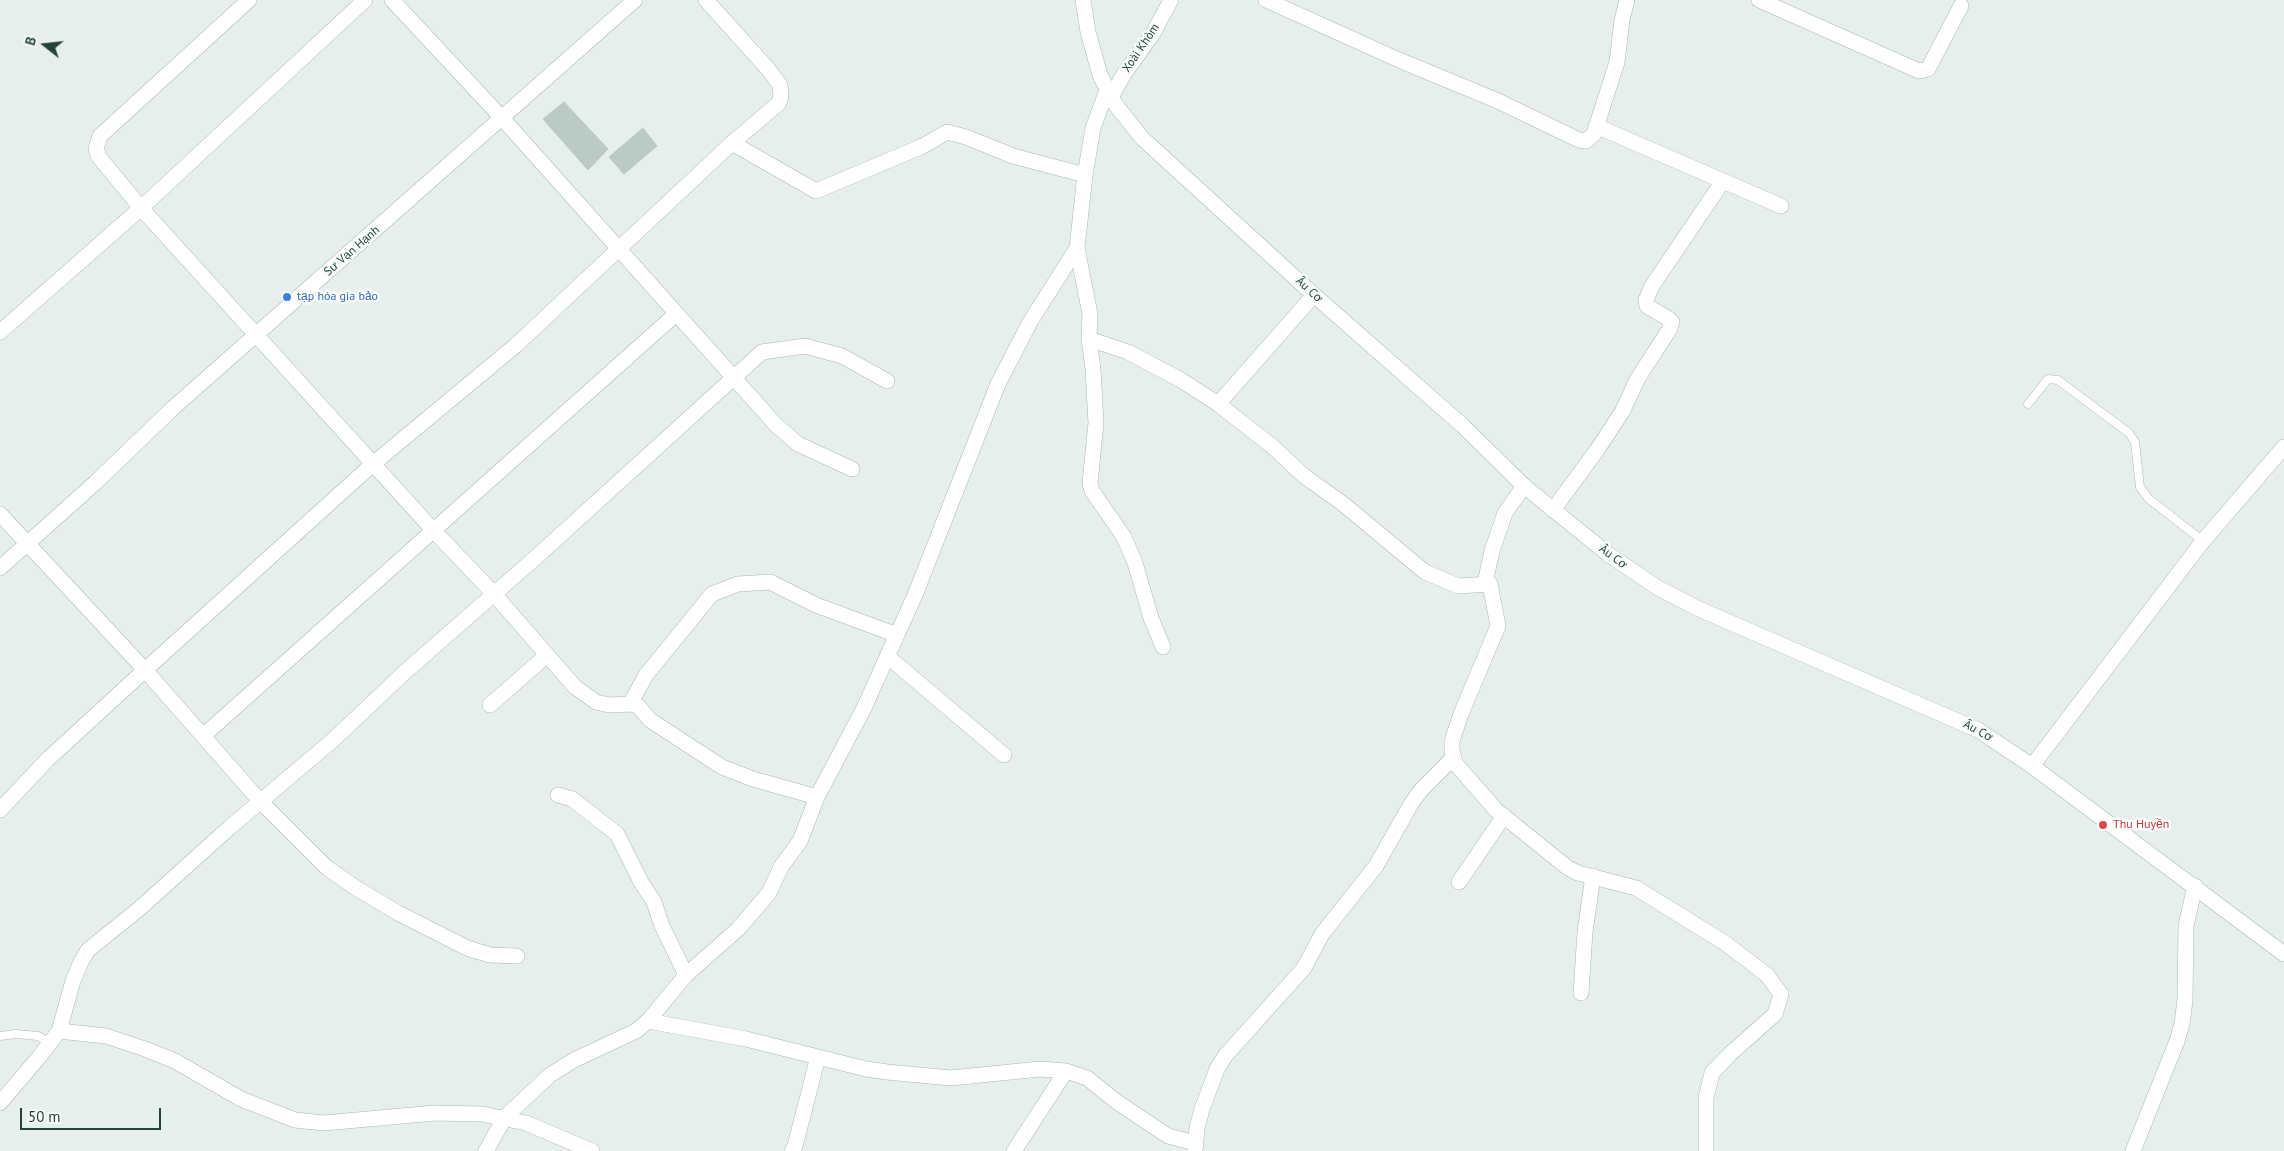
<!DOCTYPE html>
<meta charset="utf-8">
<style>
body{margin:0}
#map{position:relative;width:2284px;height:1151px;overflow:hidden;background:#e6efeb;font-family:"PT Sans",sans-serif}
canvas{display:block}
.north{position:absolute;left:20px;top:20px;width:50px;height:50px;-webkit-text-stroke:4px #f7fbf9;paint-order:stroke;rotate:286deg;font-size:14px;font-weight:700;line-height:20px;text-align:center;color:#24423a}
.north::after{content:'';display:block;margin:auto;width:18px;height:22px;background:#24423a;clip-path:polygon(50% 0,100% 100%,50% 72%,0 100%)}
.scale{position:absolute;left:20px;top:1108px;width:141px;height:22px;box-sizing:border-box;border:2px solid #24423a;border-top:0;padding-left:6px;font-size:15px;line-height:18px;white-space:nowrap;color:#24423a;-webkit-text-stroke:4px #f7fbf9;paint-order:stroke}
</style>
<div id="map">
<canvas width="2284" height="1151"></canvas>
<div class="north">B</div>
<div class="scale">50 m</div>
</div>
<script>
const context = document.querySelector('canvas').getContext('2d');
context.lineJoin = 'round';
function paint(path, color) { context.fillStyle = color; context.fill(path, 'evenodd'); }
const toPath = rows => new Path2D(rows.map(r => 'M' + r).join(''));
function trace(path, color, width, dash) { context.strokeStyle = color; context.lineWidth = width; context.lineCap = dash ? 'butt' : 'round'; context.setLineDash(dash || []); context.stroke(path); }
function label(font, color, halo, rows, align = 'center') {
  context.font = font + ' "PT Sans",sans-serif'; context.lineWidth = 5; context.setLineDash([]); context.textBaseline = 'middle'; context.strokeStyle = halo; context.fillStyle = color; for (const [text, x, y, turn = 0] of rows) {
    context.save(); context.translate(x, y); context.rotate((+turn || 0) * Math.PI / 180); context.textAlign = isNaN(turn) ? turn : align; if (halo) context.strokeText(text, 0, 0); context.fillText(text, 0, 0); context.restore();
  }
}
const building = toPath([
 [564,102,608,149,588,170,543,119,564,102],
 [643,128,657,146,624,174,609,157,643,128]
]);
const service = toPath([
 [2028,404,2048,379,2058,380,2129,433,2135,442,2140,487,2149,499,2203,541],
 [0,1036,16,1034,38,1036,50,1043]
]);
const minor = toPath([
 [249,0,100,136,96,149,99,157,141,208,434,531,494,594,575,687,596,702,609,705,630,704,638,706,650,720,722,767,753,779,817,797],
 [392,0,502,118,776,425,798,444,852,469],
 [1266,0,1399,60,1498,101,1579,140,1586,141,1594,134,1617,62,1622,20,1627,0],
 [1759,0,1919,71,1928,69,1961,6],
 [1107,90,1093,128,1085,175,1077,248,1090,314,1089,339,1093,369,1096,423,1090,483,1092,491,1124,537,1135,563,1151,618,1163,647],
 [1596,126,1781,206],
 [732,143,816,191,923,146,947,132,966,137,1013,156,1085,175],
 [0,332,141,208,365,0],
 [1089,339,1128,352,1181,380,1218,404,1272,446,1304,476,1342,503,1425,572,1458,586,1490,584,1498,626,1461,714,1452,741,1452,750,1455,763,1496,810,1568,868,1578,873,1636,888,1725,943,1767,975,1781,994,1775,1014,1730,1054,1712,1073,1706,1098,1706,1151],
 [1218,404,1314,295],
 [1553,510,1597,450,1622,412,1638,378,1669,330,1672,322,1669,319,1647,306,1646,300,1652,286,1723,181],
 [0,514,145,670,260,801,326,867,356,888,398,913,467,948,490,955,517,956],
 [0,568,95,483,173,408,635,0],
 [1485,583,1492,551,1505,513,1524,486],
 [887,656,1004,755],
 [630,704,646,675,712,594,738,584,770,582,816,605,897,635],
 [490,705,546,656],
 [203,736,676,314],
 [2032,766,2203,541,2284,447],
 [558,795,572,799,617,834,641,882,654,902,662,926,686,975],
 [0,810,47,760,145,670,374,463,515,346,732,143,779,103,781,96,780,85,768,69,706,0],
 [1459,882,1504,816],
 [1581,993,1585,932,1593,876],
 [648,1021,746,1039,866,1069,887,1072,951,1078,1040,1069,1066,1071,1087,1078,1117,1102,1168,1136,1195,1143],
 [59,1031,106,1036,145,1049,175,1061,241,1099,295,1120,324,1123,435,1113,482,1114,526,1123,592,1151],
 [0,1103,40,1056,59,1031,73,981,81,962,88,950,139,909,229,828,333,740,405,672,534,559,762,352,805,346,842,356,887,381],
 [486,1151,505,1117,550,1075,574,1060,636,1031,648,1021,686,975,738,929,769,893,781,867,800,841,817,797,864,708,915,595,998,384,1030,322,1077,248],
 [792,1151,795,1146,818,1057],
 [1014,1151,1066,1071],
 [1195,1151,1197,1128,1202,1109,1217,1069,1225,1056,1304,968,1322,934,1376,866,1411,804,1421,790,1453,758],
 [2133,1151,2177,1041,2182,1024,2185,1000,2186,926,2195,886]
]);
const tertiary = toPath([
 [1111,97,1124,74,1152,35,1171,0]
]);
const secondary = toPath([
 [1083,0,1088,32,1100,75,1115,104,1142,138,1314,295,1463,426,1524,486,1608,554,1658,588,1699,609,1978,730,2032,766,2284,954]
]);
const markers = [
 [287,297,5,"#3f7fe0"],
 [2103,825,5,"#e0444e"]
];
const streetNames = [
 ["Xoài Khòm",1141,48,-56],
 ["Sư Vạn Hạnh",352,251,-41],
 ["Âu Cơ",1309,290,43],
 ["Âu Cơ",1613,557,37],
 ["Âu Cơ",1978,731,29]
];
const shopNames = [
 ["tạp hóa gia bảo",297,297]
];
const healthNames = [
 ["Thu Huyền",2113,825]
];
paint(building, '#bbcac4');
trace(building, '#b8c9c2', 1);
trace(service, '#a8b8b2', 9);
trace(minor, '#a8b8b2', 16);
trace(tertiary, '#a8b8b2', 16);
trace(secondary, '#a4bbb3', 16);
trace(service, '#fff', 8);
trace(minor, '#fff', 15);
trace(tertiary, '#fff', 15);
trace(secondary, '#fff', 15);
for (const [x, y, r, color] of markers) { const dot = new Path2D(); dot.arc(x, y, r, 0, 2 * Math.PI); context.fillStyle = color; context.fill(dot); trace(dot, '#f7fbf9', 2); }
label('12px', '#24423a', '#f7fbf9', streetNames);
label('12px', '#366cbe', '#f7fbf9', shopNames, 'left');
label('12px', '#be3a42', '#f7fbf9', healthNames, 'left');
</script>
